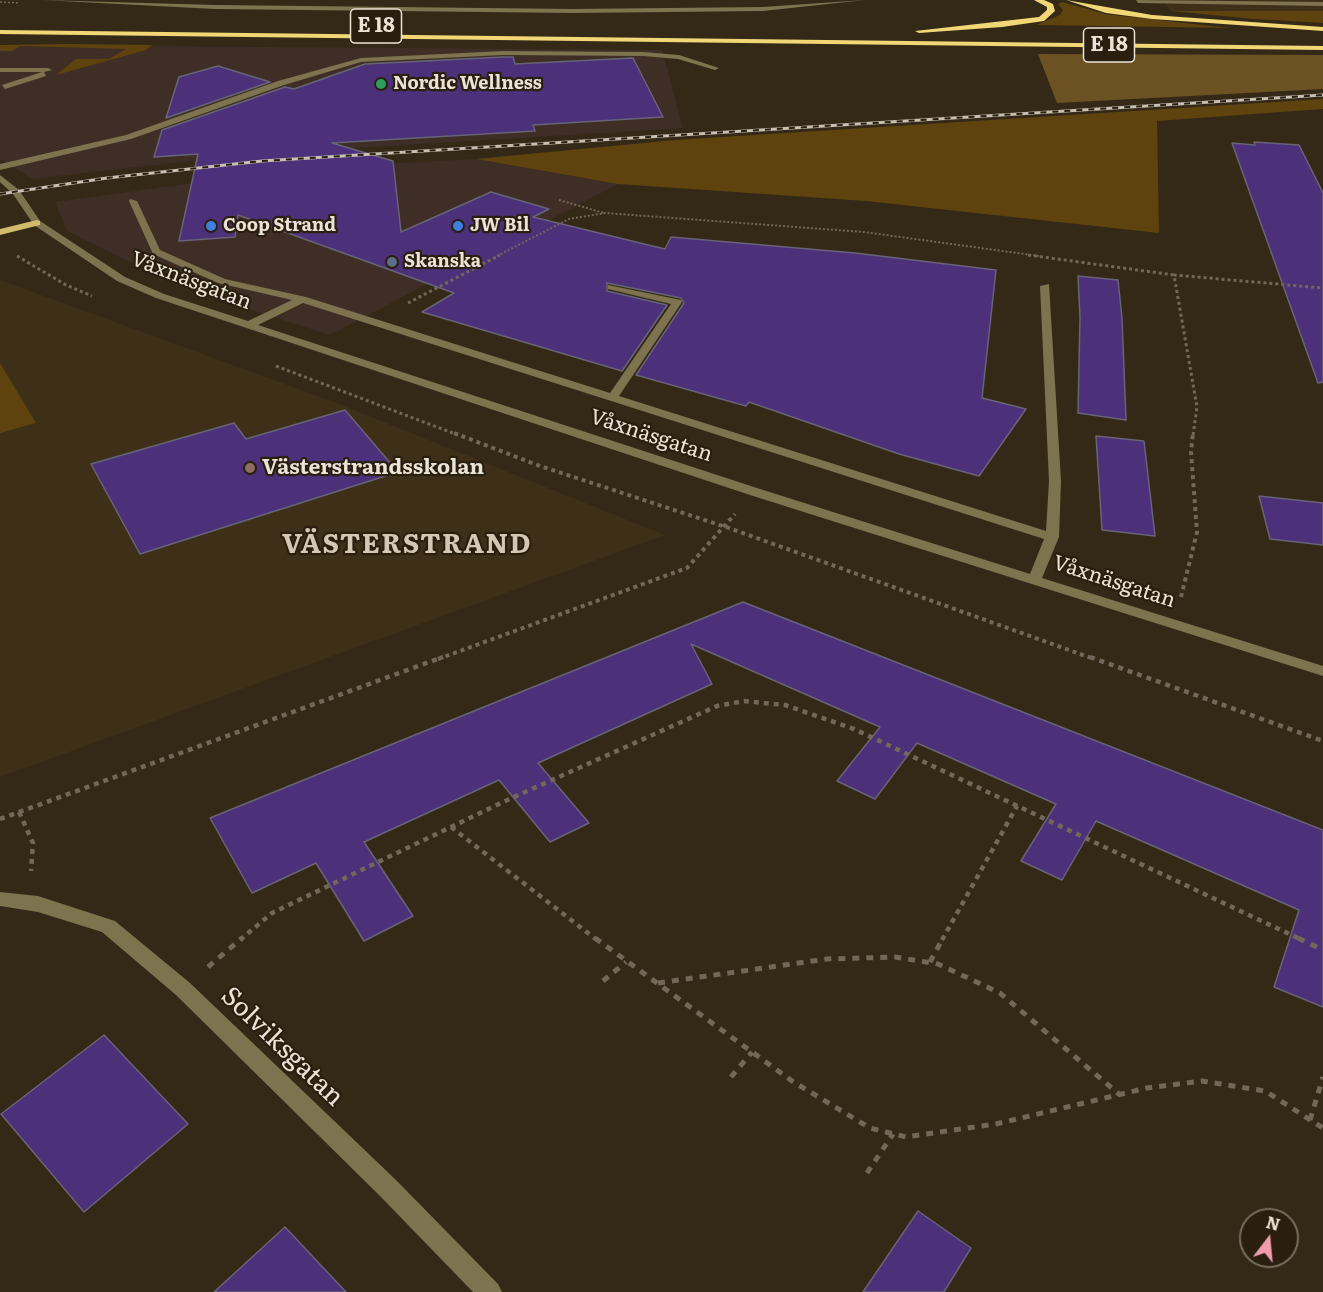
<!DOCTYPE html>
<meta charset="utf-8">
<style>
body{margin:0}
#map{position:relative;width:1323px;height:1292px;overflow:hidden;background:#342917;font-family:Literata,serif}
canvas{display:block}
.north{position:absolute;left:1239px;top:1208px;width:60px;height:60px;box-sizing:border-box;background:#2a1f0e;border:2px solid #776d5f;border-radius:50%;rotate:16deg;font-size:16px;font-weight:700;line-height:24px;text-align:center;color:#eae3d8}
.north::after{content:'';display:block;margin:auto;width:21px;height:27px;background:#f29aae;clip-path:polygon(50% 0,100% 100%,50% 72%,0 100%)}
</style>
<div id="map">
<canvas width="1323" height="1292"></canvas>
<div class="north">N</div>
</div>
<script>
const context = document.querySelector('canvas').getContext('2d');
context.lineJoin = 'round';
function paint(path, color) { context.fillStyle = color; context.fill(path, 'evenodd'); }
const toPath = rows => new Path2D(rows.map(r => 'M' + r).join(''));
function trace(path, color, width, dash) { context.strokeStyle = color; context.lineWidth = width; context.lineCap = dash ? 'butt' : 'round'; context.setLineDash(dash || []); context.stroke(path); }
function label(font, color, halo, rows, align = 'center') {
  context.font = font + ' Literata,serif'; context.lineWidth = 4.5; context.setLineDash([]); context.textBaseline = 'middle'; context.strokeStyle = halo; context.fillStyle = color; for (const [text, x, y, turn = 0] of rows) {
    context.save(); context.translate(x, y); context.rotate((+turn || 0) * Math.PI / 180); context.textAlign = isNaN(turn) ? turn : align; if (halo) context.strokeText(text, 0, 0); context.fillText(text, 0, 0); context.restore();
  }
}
const commercial = toPath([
 [0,45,662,50,683,128,242,155,32,179,0,159],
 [476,159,618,184,330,335,183,288,67,231,55,202,304,168]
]);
const built = toPath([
 [1162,0,1323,0,1323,11,1171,11],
 [0,280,334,402,665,535,0,777]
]);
const green = toPath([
 [1062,2,1105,14,1230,28,1036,25,1060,15,1063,10,1058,4],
 [1171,11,1323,11,1323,23,1254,19],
 [0,45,68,44,152,45,146,50,56,75,76,59,109,59,126,49,20,46,12,51,0,51],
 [1323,99,1323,109,1157,121,1159,233,866,201,618,184,476,159,675,140],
 [0,363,36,423,0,433]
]);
const forest = toPath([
 [1038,54,1323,55,1323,89,1057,103]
]);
const building = toPath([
 [503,57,513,57,515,64,633,58,663,117,533,125,535,131,332,143,393,161,401,232,491,192,549,209,533,217,665,249,671,237,855,253,996,270,982,398,1026,409,979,476,899,454,749,402,746,406,636,375,684,303,681,298,607,283,607,291,667,305,622,371,422,312,454,293,238,215,235,237,179,241,198,154,154,157,162,130,285,87,294,89,365,64,503,57],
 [218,66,270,82,166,118,179,77,218,66],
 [1254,142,1299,145,1323,193,1323,382,1318,383,1232,143,1255,145,1254,142],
 [1078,276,1118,280,1122,318,1126,420,1078,413,1080,317,1078,276],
 [345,410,398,472,140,554,91,464,234,423,246,439,345,410],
 [1096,436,1144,441,1155,536,1102,530,1096,436],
 [1259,496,1323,503,1323,545,1270,539,1259,496],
 [743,602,1323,830,1323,1007,1274,987,1299,910,1096,821,1062,880,1021,861,1056,804,917,743,875,799,837,781,880,727,691,644,712,684,538,763,589,823,550,842,499,780,364,842,413,916,364,941,316,863,252,893,210,818,743,602],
 [104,1035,188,1124,84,1212,1,1114,104,1035],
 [918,1211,971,1248,944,1292,863,1292,918,1211],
 [285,1227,346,1292,214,1292,285,1227]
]);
const pathFar5 = toPath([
 [0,2,20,3]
]);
const pathFar4 = toPath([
 [559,200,604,213],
 [497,256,569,219,605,213,864,232,1039,256]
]);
const pathFar3 = toPath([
 [1028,255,1174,275],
 [17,256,66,285,92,296],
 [408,303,500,255],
 [276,366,458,435],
 [1193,435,1197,407,1174,275,1323,288]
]);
const pathFar2 = toPath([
 [454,433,540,466,726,527,1094,659],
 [1181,597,1197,532,1191,452,1193,433],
 [438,659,687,568,735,514]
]);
const pathFar1 = toPath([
 [1090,657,1323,741],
 [19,812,33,843,31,871],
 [0,819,443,657],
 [451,827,597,940],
 [240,940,272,913,503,802,717,706,744,701,785,705,854,729,1302,940],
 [942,940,1017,806]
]);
const path = toPath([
 [595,938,792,1081,870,1128,906,1137,996,1124,1147,1088,1202,1081,1265,1091,1323,1128],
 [1298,938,1323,950],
 [930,962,943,938],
 [208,967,242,938],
 [603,981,626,962],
 [658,983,827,959,895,957,938,964,1000,993,1120,1095],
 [731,1077,752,1052],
 [1310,1120,1323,1077],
 [867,1173,893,1134]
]);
const minor = toPath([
 [42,0,215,5,573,9,763,7,865,0,763,11,573,13,215,9,42,0],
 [1136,0,1323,2,1323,6,1138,3,1136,0],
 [503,51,643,52,679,55,719,68,715,70,678,59,643,56,503,55,361,62,284,85,131,139,0,170,0,164,126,135,278,81,361,58,503,51],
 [0,68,48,68,52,70,44,72,46,76,5,89,2,85,42,72,0,72,0,68],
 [0,175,19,190,40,221,125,277,164,294,248,321,292,300,218,283,153,254,129,201,130,199,137,201,160,250,225,279,306,297,610,393,671,304,608,289,608,285,681,300,682,302,619,396,1046,531,1049,481,1040,286,1049,284,1061,481,1059,537,1042,578,1323,666,1323,676,750,495,156,298,117,281,34,225,13,194,0,182,0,175],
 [303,303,608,400,1044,539,1030,574,760,489,258,325,303,303],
 [0,892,38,896,115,921,190,983,396,1180,498,1284,502,1292,473,1292,380,1196,176,995,102,932,38,912,0,906,0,892]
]);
const major = toPath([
 [37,220,40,221,40,225,0,235,0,229,37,220]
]);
const highway = toPath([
 [1034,0,1044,0,1053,4,1055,11,1044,21,1002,27,919,33,915,31,1039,17,1047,10,1047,7,1034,0],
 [1066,0,1152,15,1323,27,1323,31,1152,19,1106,13,1066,0],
 [0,30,1323,46,1323,50,0,34,0,30]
]);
const rail = toPath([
 [0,194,107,178,262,161,1323,95]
]);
const markers = [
 [381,84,6,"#2e9e5b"],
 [211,226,6,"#3f7fe0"],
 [458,226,6,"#3f7fe0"],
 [392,262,6,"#5c6f8a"],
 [250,468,6,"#8d6e63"]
];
const farPoinames = [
 ["Nordic Wellness",393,84],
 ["Coop Strand",223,226],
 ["JW Bil",470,226],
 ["Skanska",404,262]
];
const shields = [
 [376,26,51],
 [1109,45,51]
];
const shieldNames = [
 ["E 18",376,26],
 ["E 18",1109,45]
];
const streetNames = [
 ["Våxnäsgatan",191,281,21],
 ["Våxnäsgatan",651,436,18],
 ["Våxnäsgatan",1114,582,18]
];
const poiNames = [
 ["Västerstrandsskolan",262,468]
];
const nearStreetnames = [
 ["Solviksgatan",282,1047,44]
];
const districtNames = [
 ["VÄSTERSTRAND",407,545]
];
paint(commercial, '#3f2e25');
paint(built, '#3e3018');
paint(green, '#5e430e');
paint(forest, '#6c5223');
paint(building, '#4c3079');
trace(building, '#696378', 1.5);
trace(pathFar5, '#726859', 1.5, [2, 2]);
trace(pathFar4, '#726859', 2, [2, 2]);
trace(pathFar3, '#726859', 3, [3, 3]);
trace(pathFar2, '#726859', 4, [4, 4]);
trace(pathFar1, '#726859', 4.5, [5, 5]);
trace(path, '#726859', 5, [7, 7]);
paint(minor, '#7d734e');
paint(major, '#d1bb6c');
paint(highway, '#f2d776');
trace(rail, '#c8c0b4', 3);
trace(rail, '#2a1f0e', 2, [6]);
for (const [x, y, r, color] of markers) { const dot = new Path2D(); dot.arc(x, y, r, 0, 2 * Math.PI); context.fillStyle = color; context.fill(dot); trace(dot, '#2a1f0e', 2); }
label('bold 18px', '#eae3d8', '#2a1f0e', farPoinames, 'left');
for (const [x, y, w] of shields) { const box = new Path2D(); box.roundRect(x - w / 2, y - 17, w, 34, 4.5); context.fillStyle = '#2a1f0e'; context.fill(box); trace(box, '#eae3d8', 1.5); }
label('bold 20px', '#eae3d8', null, shieldNames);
label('21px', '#eae3d8', '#2a1f0e', streetNames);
label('bold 21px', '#eae3d8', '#2a1f0e', poiNames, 'left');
label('26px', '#eae3d8', '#2a1f0e', nearStreetnames);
context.letterSpacing = '1.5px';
label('bold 27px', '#d5c8b2', '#2a1f0e', districtNames);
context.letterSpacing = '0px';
</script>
